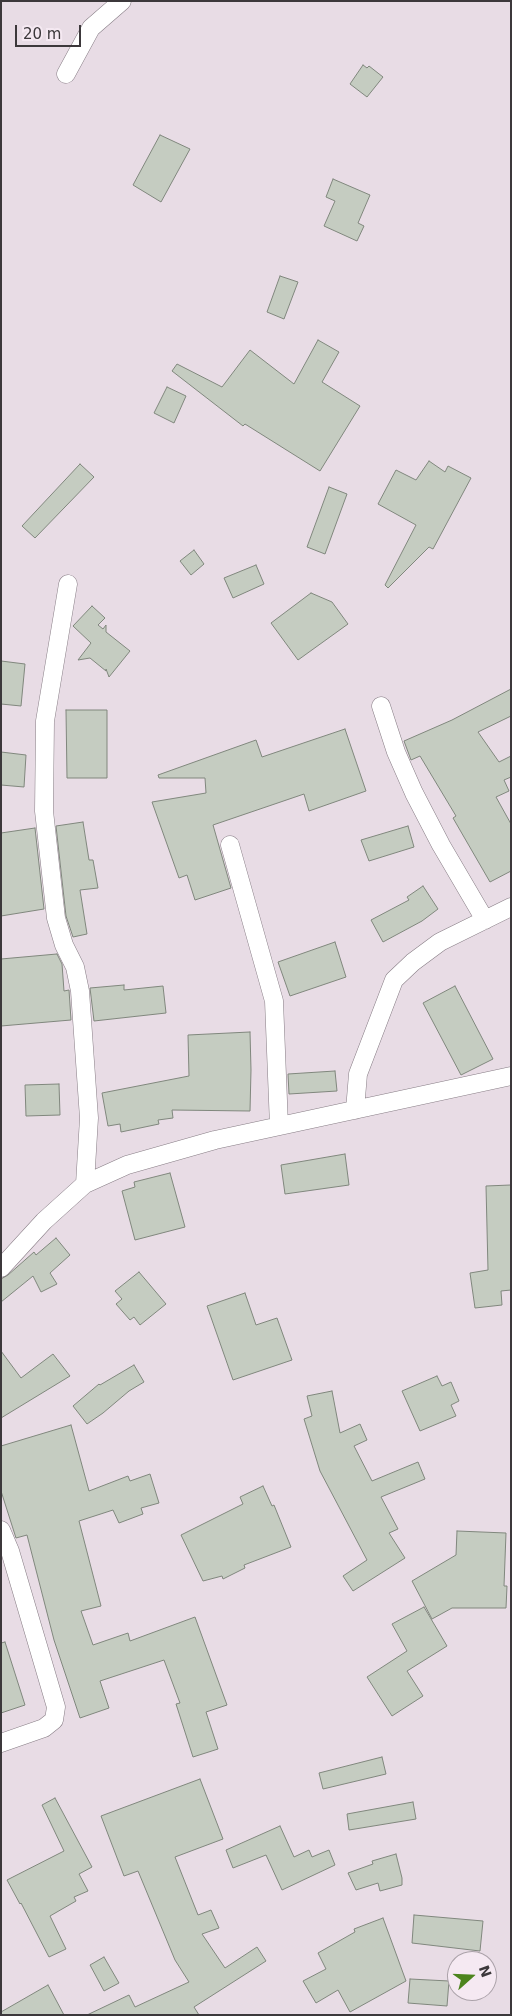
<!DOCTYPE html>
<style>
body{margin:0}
#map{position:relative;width:512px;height:2016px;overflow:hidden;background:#e8dce5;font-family:"DejaVu Sans",sans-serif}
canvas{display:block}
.frame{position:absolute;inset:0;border:2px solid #3c383b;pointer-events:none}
.north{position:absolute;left:447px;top:1951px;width:50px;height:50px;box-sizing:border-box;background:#f5e9f2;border:1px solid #aba2a9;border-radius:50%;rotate:70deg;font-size:14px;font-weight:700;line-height:20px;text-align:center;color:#3c383b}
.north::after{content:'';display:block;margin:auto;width:18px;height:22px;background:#4c841d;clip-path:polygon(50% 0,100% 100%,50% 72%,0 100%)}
.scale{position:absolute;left:15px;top:25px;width:66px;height:22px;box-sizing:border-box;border:2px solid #3c383b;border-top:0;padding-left:6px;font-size:15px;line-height:18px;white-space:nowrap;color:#3c383b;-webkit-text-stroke:4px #f5e9f2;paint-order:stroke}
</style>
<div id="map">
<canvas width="512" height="2016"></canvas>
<div class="frame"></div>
<div class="north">N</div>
<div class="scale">20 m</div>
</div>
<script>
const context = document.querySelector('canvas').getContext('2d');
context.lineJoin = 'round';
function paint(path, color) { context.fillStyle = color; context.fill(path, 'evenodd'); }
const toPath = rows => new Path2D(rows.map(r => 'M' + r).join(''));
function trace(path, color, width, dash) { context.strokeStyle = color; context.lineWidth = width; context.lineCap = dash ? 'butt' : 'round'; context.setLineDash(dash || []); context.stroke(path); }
const building = toPath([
 [363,65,367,68,369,66,383,77,367,97,350,84,363,65],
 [160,135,190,149,161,202,133,185,160,135],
 [333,179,370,195,358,223,364,226,357,241,324,226,335,201,326,197,333,179],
 [280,276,298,282,284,319,267,312,280,276],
 [318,340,339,352,322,382,360,406,320,471,245,424,243,426,172,371,177,364,222,387,250,350,294,384,318,340],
 [167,387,186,396,174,423,154,413,167,387],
 [429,461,445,472,448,466,471,478,433,549,429,547,388,588,385,585,416,525,378,504,396,470,416,480,429,461],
 [80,464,94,477,35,538,22,526,80,464],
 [329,487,347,494,325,554,307,547,329,487],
 [194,550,204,564,191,575,180,561,194,550],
 [256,565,264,584,233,598,224,578,256,565],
 [311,593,332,602,348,624,298,660,271,623,311,593],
 [92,606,105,618,98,625,103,629,106,625,106,632,130,651,109,677,106,669,106,671,90,658,78,660,91,643,73,626,92,606],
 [1,661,25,664,21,706,1,704,1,661],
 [511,689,511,716,478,732,499,762,511,756,511,777,504,780,509,791,496,797,511,824,511,871,490,882,453,818,456,816,420,756,411,760,404,741,452,720,511,689],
 [66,710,107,710,107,778,67,778,66,710],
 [345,729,366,791,309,811,304,794,213,825,231,888,195,900,187,875,179,878,152,802,206,793,205,778,159,778,158,775,256,740,262,757,345,729],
 [1,752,26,755,24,787,1,785,1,752],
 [83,822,89,860,93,860,98,888,80,890,87,934,73,937,66,916,56,826,83,822],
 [408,826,414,847,369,861,361,840,408,826],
 [35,828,44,909,1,916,1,833,35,828],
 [423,886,438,909,422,921,383,942,371,920,409,900,407,897,423,886],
 [335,942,346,977,290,996,278,962,335,942],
 [57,954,62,964,64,991,69,990,71,1020,1,1026,1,959,57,954],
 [124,985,124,990,163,986,166,1013,94,1021,90,988,124,985],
 [455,986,493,1059,461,1075,423,1003,455,986],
 [250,1032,251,1070,250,1111,172,1110,173,1118,158,1120,159,1124,121,1132,120,1124,108,1126,102,1093,189,1076,188,1035,250,1032],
 [335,1071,337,1091,289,1094,288,1074,335,1071],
 [59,1084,60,1115,26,1116,25,1085,59,1084],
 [345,1154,349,1185,285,1194,281,1165,345,1154],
 [170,1173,185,1227,135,1240,122,1191,135,1187,134,1182,170,1173],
 [511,1185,511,1290,501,1291,502,1305,475,1308,470,1273,488,1270,486,1186,511,1185],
 [56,1238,70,1255,50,1273,57,1284,41,1292,33,1276,1,1302,1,1279,8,1275,34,1252,36,1255,56,1238],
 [139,1272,166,1304,140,1325,134,1317,130,1320,116,1304,122,1299,115,1291,139,1272],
 [245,1293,256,1325,277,1318,292,1360,233,1380,207,1306,245,1293],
 [1,1351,21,1378,53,1354,70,1376,1,1418,1,1351],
 [134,1365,144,1382,129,1391,103,1413,87,1424,73,1406,99,1384,100,1385,134,1365],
 [437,1376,442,1386,451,1382,459,1401,451,1405,456,1416,420,1431,402,1391,437,1376],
 [332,1391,340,1433,360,1424,367,1440,354,1446,372,1481,418,1462,425,1479,381,1497,398,1529,389,1533,405,1558,353,1591,343,1576,367,1560,320,1471,304,1419,312,1416,307,1396,332,1391],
 [71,1425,89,1491,128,1476,130,1481,150,1474,159,1503,141,1508,143,1514,119,1523,113,1510,79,1521,101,1606,81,1611,93,1645,128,1633,130,1641,195,1617,227,1705,206,1712,218,1749,193,1757,176,1704,180,1703,164,1660,100,1681,109,1708,80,1718,54,1640,27,1535,16,1538,1,1491,1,1446,71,1425],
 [263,1486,272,1506,274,1505,291,1547,244,1565,245,1568,223,1579,222,1576,203,1581,181,1535,243,1504,240,1497,263,1486],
 [457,1531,506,1533,504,1586,507,1586,506,1608,452,1608,432,1619,412,1581,456,1555,457,1531],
 [424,1607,447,1646,407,1671,423,1696,392,1716,367,1677,407,1651,392,1624,424,1607],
 [5,1642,25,1705,1,1713,1,1643,5,1642],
 [382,1757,386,1774,323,1789,319,1773,382,1757],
 [200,1779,223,1839,175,1857,198,1915,211,1910,219,1928,202,1934,225,1968,257,1947,266,1961,194,2007,199,2015,87,2015,129,1995,135,2007,189,1982,175,1960,138,1871,124,1876,101,1816,200,1779],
 [55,1798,92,1867,79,1874,88,1891,74,1897,76,1901,50,1916,66,1949,49,1957,21,1903,20,1904,7,1880,64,1851,42,1805,55,1798],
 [413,1802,416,1819,349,1830,347,1814,413,1802],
 [280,1826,294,1857,309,1850,312,1857,329,1850,335,1865,282,1890,266,1855,233,1868,226,1850,280,1826],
 [396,1854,402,1878,402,1885,380,1891,378,1883,356,1890,348,1873,373,1864,372,1861,396,1854],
 [414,1915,483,1921,480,1951,412,1943,414,1915],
 [383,1918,406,1981,350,2012,338,1990,316,2003,303,1981,326,1969,318,1953,355,1932,354,1929,383,1918],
 [104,1957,119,1983,104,1991,90,1965,104,1957],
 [410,1979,449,1981,447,2006,408,2003,410,1979],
 [48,1985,64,2015,1,2015,1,2012,48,1985]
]);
const street = toPath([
 [66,74,91,28,122,1],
 [68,584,45,721,44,811,56,918,64,945,75,967,80,991,89,1118,85,1184],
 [381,706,396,752,414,793,441,845,485,920],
 [230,845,274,1001,279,1126],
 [355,1110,358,1074,394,980,413,962,440,942,511,907],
 [1,1268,44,1221,85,1184,127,1165,215,1140,511,1076],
 [1,1530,10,1551,56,1707,54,1720,44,1728,1,1743]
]);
paint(building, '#c5ccc1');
trace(building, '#80877d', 1);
trace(street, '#877d85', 19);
trace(street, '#fff', 18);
</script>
